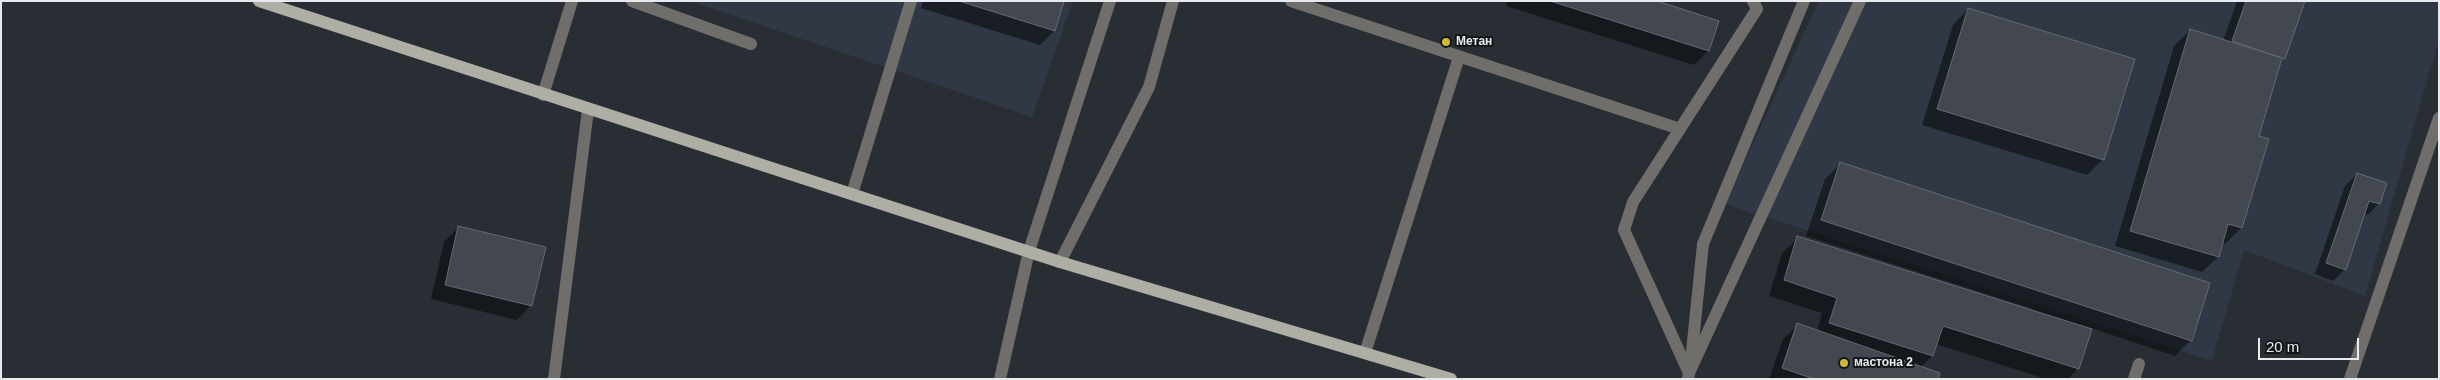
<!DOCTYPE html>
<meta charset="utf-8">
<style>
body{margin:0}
#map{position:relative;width:2440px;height:380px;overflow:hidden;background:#292e35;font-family:Helvetica,sans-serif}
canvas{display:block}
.frame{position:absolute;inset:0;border:2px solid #e7ebef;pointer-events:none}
.scale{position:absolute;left:2258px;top:338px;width:101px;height:22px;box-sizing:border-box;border:2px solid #e7ebef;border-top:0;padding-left:6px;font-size:15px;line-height:18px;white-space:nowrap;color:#e7ebef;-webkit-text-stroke:4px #131619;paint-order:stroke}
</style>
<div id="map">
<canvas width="2440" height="380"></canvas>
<div class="frame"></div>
<div class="scale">20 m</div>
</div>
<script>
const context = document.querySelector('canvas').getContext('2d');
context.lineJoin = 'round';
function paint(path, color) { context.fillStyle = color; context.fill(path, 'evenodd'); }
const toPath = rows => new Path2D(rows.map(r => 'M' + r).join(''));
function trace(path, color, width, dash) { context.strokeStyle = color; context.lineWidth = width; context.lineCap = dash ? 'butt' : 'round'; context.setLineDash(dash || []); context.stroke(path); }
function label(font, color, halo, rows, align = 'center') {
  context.font = font + ' Helvetica,sans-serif'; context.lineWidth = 4; context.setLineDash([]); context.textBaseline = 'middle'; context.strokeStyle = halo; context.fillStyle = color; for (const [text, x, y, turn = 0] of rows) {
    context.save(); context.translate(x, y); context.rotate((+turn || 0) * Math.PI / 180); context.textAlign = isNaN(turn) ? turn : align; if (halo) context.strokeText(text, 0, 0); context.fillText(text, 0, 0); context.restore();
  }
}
const built = toPath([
 [690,1,1073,1,1032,117],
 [1819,1,2439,1,2439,39,2365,296,2244,250,2212,361,1725,204]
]);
const shadow = toPath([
 [923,1,1063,1,1054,31,1040,45,921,8],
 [1507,1,1653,1,1718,21,1708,51,1694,65,1506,6],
 [2237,1,2304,1,2284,58,2279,63,2257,137,2241,228,2225,244,2222,242,2218,257,2202,272,2115,246,2174,46,2190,30,2223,41],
 [1968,9,2103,159,2087,175,1922,125,1953,25],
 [1840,164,2191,340,2175,356,2091,328,2078,368,2068,379,2046,379,1936,344,1932,356,1920,368,1937,379,1769,379,1783,339,1798,325,1817,331,1822,313,1769,296,1782,253,1798,238,2032,312,2033,309,1806,236,1825,179],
 [2357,174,2379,203,2368,215,2364,213,2345,269,2333,281,2315,274,2345,186],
 [459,227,531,305,517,320,431,299,444,242]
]);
const building = toPath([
 [959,1,1064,1,1055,31,959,1],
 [1550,1,1657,1,1719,21,1709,51,1550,1],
 [2246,1,2305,1,2285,59,2232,41,2246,1],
 [1968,8,2135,59,2104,160,1937,109,1968,8],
 [2190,29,2282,58,2259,136,2269,139,2242,228,2228,224,2219,257,2130,231,2190,29],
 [1840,162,2210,283,2192,341,1821,220,1840,162],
 [2357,173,2387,183,2380,204,2369,201,2346,270,2326,263,2357,173],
 [458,226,546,247,532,306,445,285,458,226],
 [1797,236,2092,329,2079,369,1943,326,1933,356,1829,323,1837,298,1784,280,1797,236],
 [1797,323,1940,373,1938,379,1814,379,1782,368,1797,323]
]);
const minor = toPath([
 [632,1,751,44],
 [1291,1,1680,129],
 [543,95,572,1],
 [852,194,911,1],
 [1060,262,1149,87,1173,1],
 [1365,353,1459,57],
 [1691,361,1703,244,1804,1],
 [1689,373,1860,1],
 [554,379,588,110],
 [1000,379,1029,251,1110,1],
 [1688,379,1689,373,1624,230,1633,202,1757,9,1753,1],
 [2134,379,2139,364],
 [2350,379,2439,118]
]);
const major = toPath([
 [259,1,1060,262,1451,379]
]);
const markers = [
 [1446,42,5,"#ceb837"],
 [1844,363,5,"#ceb837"]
];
const poiNames = [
 ["Метан",1456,42],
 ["мастона 2",1854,363]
];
paint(built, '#2f3844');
paint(shadow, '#0007');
paint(building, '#434850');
trace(building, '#646a72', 1);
trace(minor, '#6f6e6a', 12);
trace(major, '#afaea5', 12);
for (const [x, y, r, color] of markers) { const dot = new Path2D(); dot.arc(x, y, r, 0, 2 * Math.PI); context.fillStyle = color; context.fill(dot); trace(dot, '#131619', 2); }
label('bold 12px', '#e7ebef', '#131619', poiNames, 'left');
</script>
